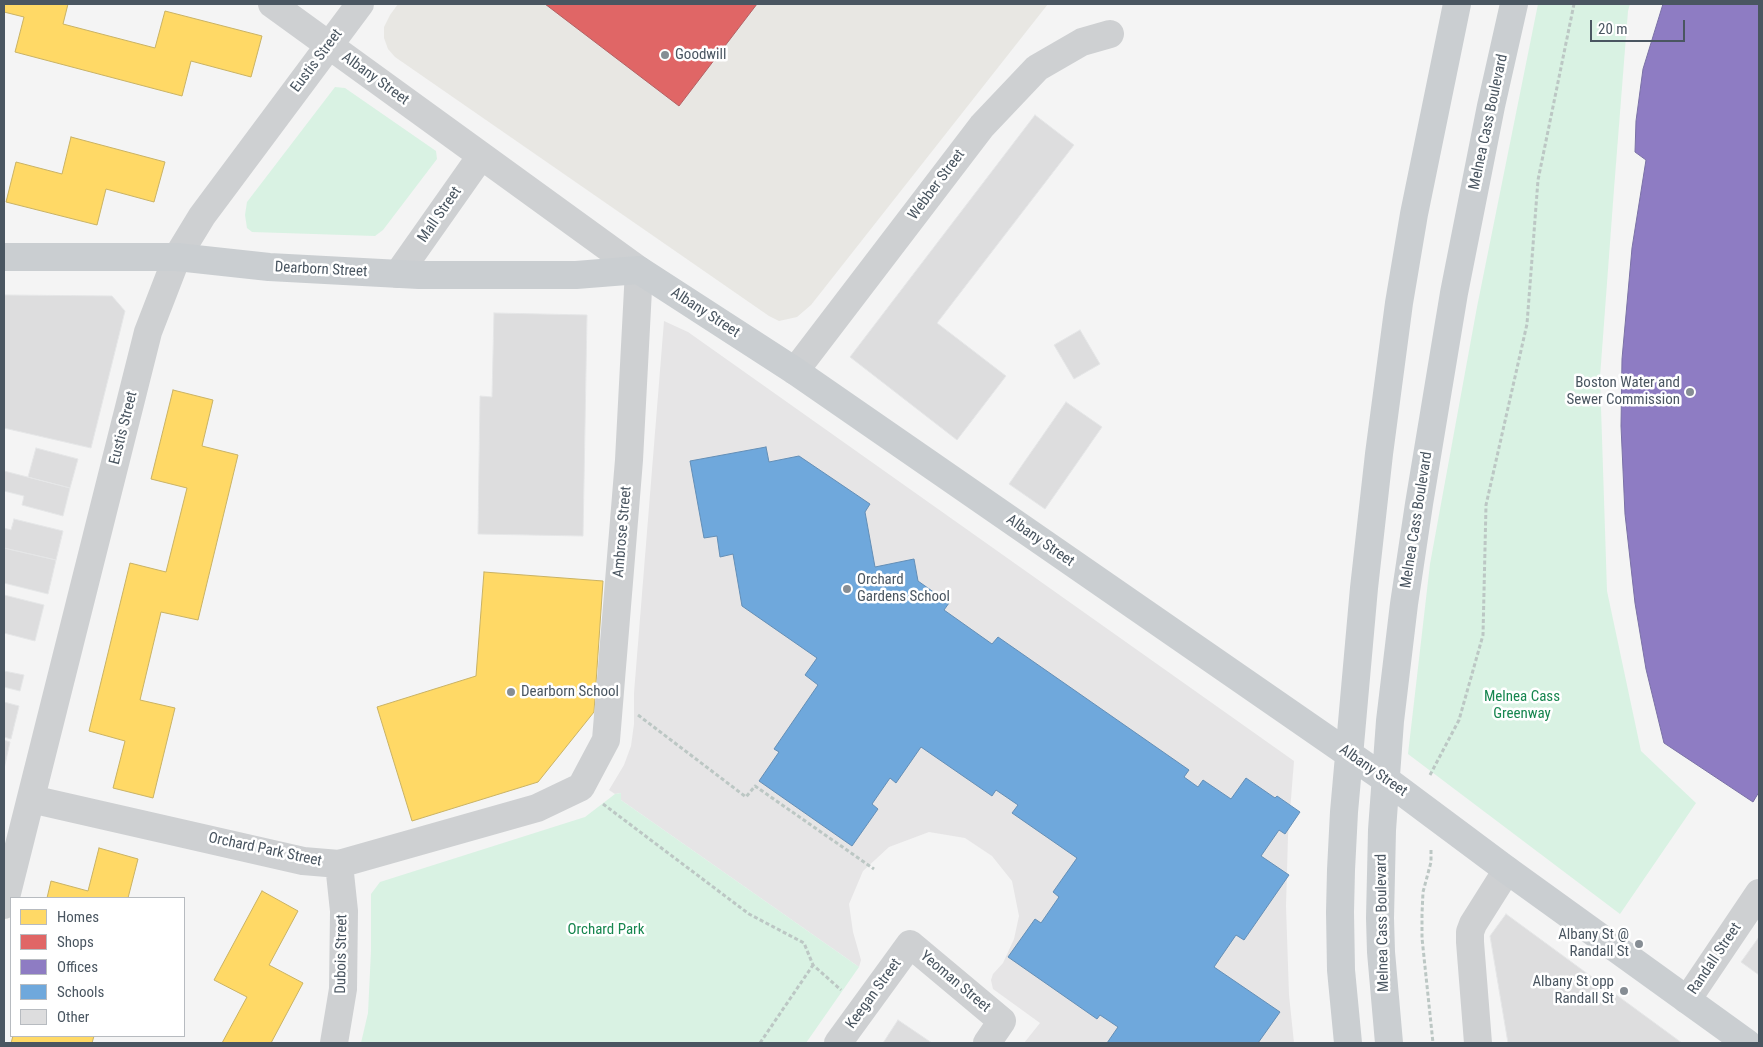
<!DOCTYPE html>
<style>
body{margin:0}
#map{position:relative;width:1763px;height:1047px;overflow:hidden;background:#f4f4f4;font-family:"Roboto Condensed",sans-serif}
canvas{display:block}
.frame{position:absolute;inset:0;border:5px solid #4a5661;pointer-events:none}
.legend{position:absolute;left:10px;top:897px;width:175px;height:140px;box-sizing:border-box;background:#fff;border:1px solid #b7bbc0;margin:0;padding:6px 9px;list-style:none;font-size:15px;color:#4a5661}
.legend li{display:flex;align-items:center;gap:10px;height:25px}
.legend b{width:25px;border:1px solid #b7bbc0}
.scale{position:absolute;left:1590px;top:20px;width:95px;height:22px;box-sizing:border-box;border:2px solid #4a5661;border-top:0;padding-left:6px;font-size:15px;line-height:18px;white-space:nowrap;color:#4a5661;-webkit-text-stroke:4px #fff;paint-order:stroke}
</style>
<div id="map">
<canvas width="1763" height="1047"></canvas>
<div class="frame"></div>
<ul class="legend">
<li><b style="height:14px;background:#ffd966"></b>Homes</li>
<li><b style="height:14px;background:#e06666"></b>Shops</li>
<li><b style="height:14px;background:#8e7cc3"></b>Offices</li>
<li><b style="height:14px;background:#6fa8dc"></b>Schools</li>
<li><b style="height:14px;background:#ddddde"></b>Other</li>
</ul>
<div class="scale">20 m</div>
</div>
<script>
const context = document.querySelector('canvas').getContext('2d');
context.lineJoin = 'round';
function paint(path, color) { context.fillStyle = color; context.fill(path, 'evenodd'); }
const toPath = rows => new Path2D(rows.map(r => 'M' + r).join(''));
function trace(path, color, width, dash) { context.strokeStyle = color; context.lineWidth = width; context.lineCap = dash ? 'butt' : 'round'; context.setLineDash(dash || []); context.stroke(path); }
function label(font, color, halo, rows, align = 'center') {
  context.font = font + ' "Roboto Condensed",sans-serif'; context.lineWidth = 5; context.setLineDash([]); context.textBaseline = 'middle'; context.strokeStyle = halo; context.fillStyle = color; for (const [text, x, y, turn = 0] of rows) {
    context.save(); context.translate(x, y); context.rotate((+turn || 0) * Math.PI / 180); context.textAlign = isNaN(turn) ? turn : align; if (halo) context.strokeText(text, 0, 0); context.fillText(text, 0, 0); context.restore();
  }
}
const commercial = toPath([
 [398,4,1048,4,811,305,797,317,779,321,769,316,395,57,388,49,384,38,384,27,390,15]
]);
const education = toPath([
 [664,321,688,332,1294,761,1288,836,1286,906,1289,995,1294,1043,1024,1043,1040,1023,993,989,991,980,993,974,1003,963,1014,939,1019,916,1012,881,992,856,965,838,929,832,889,847,863,871,849,904,853,932,861,960,859,967,621,800,621,793,615,794,609,790,624,765,631,746,634,724,634,693]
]);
const green = toPath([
 [1538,4,1630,4,1628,11,1614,189,1600,377,1607,591,1641,751,1696,803,1620,914,1408,754,1430,564,1477,307],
 [335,87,345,88,436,151,437,159,383,230,375,236,252,232,247,228,245,215,247,202],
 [621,793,621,800,859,967,806,1043,361,1043,368,1013,371,951,371,894,380,882,585,817,615,794]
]);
const homes = toPath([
 [4,4,68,4,63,24,155,48,165,11,262,36,251,77,191,61,182,96,15,52,24,17,4,12,4,4],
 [71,137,165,162,154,202,106,189,97,225,6,202,16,162,62,174,71,137],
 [173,390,213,400,202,446,238,455,198,620,161,612,140,700,175,708,153,798,113,788,125,741,89,731,130,563,166,572,187,488,151,479,173,390],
 [484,572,603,581,594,712,538,782,412,821,377,707,476,676,484,572],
 [99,848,138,859,128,898,47,898,51,881,88,891,99,848],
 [262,891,298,911,269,965,303,983,271,1043,222,1043,247,997,214,980,262,891],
 [13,1036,94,1036,92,1043,11,1043,13,1036]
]);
const shops = toPath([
 [545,4,757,4,679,106,545,4]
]);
const offices = toPath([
 [1663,4,1759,4,1759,792,1753,802,1664,743,1646,669,1635,603,1625,514,1621,426,1622,359,1632,248,1646,160,1635,152,1636,121,1643,69,1663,4]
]);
const schools = toPath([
 [766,447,769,462,799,456,870,504,865,512,875,567,914,559,918,581,949,603,944,610,992,644,998,637,1189,770,1184,777,1198,787,1203,780,1231,799,1246,778,1275,798,1277,796,1300,812,1285,834,1279,830,1261,856,1289,875,1244,940,1236,935,1214,967,1280,1012,1258,1043,1107,1043,1118,1027,1100,1015,1097,1019,1008,957,1035,919,1041,923,1059,897,1053,892,1077,858,1012,813,1018,805,996,790,992,796,921,747,896,783,890,778,872,804,878,809,852,846,759,781,779,752,774,749,818,685,805,675,817,658,742,606,733,554,720,557,717,536,704,538,690,461,766,447]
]);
const building = toPath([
 [1035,115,1074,145,937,323,1006,376,957,440,850,357,1035,115],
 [4,295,112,296,125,311,91,448,4,428,4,295],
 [494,313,587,315,583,536,478,534,480,396,492,397,494,313],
 [1080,330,1100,364,1074,379,1054,345,1080,330],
 [1066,402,1102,427,1045,509,1009,484,1066,402],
 [36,448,78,459,70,488,28,477,36,448],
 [4,471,70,488,63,516,22,505,24,496,4,491,4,471],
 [14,519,63,531,56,560,4,548,4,528,11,530,14,519],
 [4,548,56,560,48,594,4,583,4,548],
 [4,595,44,605,35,641,4,633,4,595],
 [4,671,24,675,20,691,4,687,4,671],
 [4,702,19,706,11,739,4,737,4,702],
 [4,740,10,742,4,769,4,740],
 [1506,914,1682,1043,1508,1043,1490,936,1506,914],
 [1759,937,1759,975,1741,962,1759,937],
 [898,1020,932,1043,883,1043,898,1020]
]);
const path = toPath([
 [638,715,746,797,755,786,874,869],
 [1430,775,1459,720,1483,635,1486,505,1527,324,1538,180,1574,4],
 [603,804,749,914,804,943,813,965,841,990],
 [1431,850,1431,862,1423,892,1422,914,1422,938,1433,1043],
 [760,1043,813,965]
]);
const minor = toPath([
 [398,274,481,156],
 [795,371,982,126,1037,68,1082,42,1110,34],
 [31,799,303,861,339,864,537,808,581,787,606,740,629,460,639,270,272,4],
 [4,905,148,332,177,257,202,216,360,4],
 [1687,1000,1759,893],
 [334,1043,343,989,344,911,339,864],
 [838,1043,910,944,1002,1021,987,1043],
 [1478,1043,1470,942,1470,932,1473,924,1507,870]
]);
const major = toPath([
 [4,257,177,257,269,267,419,275,576,275,639,270,795,371,1385,779,1507,870,1747,1043],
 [1348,1043,1341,970,1340,912,1341,870,1344,812,1364,588,1379,454,1399,303,1414,214,1457,4],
 [1389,1043,1381,952,1380,918,1382,830,1390,721,1404,604,1419,504,1454,293,1491,106,1514,4]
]);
const markers = [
 [665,55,5,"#868d94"],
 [1690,392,5,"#868d94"],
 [847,589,5,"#868d94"],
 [511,692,5,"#868d94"],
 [1639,944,5,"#868d94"],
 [1624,991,5,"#868d94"]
];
const poiNames = [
 ["Goodwill",675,55],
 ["Boston Water and",1680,383,"right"],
 ["Sewer Commission",1680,400,"right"],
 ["Orchard",857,580],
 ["Gardens School",857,597],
 ["Dearborn School",521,692],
 ["Albany St @",1629,935,"right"],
 ["Randall St",1629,952,"right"],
 ["Albany St opp",1614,982,"right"],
 ["Randall St",1614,999,"right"]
];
const streetNames = [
 ["Eustis Street",317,61,-53],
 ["Albany Street",375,79,36],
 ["Melnea Cass Boulevard",1489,122,-78],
 ["Webber Street",937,185,-53],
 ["Mall Street",440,215,-55],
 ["Dearborn Street",321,270,3],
 ["Albany Street",705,313,33],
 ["Eustis Street",124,428,-76],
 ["Melnea Cass Boulevard",1417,520,-81],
 ["Ambrose Street",623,532,-85],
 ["Albany Street",1040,541,35],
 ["Albany Street",1373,771,35],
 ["Orchard Park Street",265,850,12],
 ["Melnea Cass Boulevard",1383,923,-91],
 ["Dubois Street",342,954,-89],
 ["Randall Street",1715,959,-56],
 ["Yeoman Street",955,982,40],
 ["Keegan Street",874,994,-54]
];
const parkNames = [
 ["Melnea Cass",1522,697],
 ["Greenway",1522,714],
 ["Orchard Park",606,930]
];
paint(commercial, '#e8e7e3');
paint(education, '#e6e5e6');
paint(green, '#d9f2e3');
paint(homes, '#ffd966');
trace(homes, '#c9b264', 1);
paint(shops, '#e06666');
trace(shops, '#b36164', 1);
paint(offices, '#8e7cc3');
trace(offices, '#7a71a6', 1);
paint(schools, '#6fa8dc');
trace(schools, '#648fb7', 1);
paint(building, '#ddddde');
trace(building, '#e5e6e7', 1);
trace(path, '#bcc7c4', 3, [4, 2.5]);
trace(minor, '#ced0d2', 28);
trace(major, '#caced1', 28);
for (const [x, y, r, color] of markers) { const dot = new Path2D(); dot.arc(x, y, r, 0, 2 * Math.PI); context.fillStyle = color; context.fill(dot); trace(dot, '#fff', 2); }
label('15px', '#4a5661', '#fff', poiNames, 'left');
label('15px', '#4a5661', '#fff', streetNames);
label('15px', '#17864f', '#fff', parkNames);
</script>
